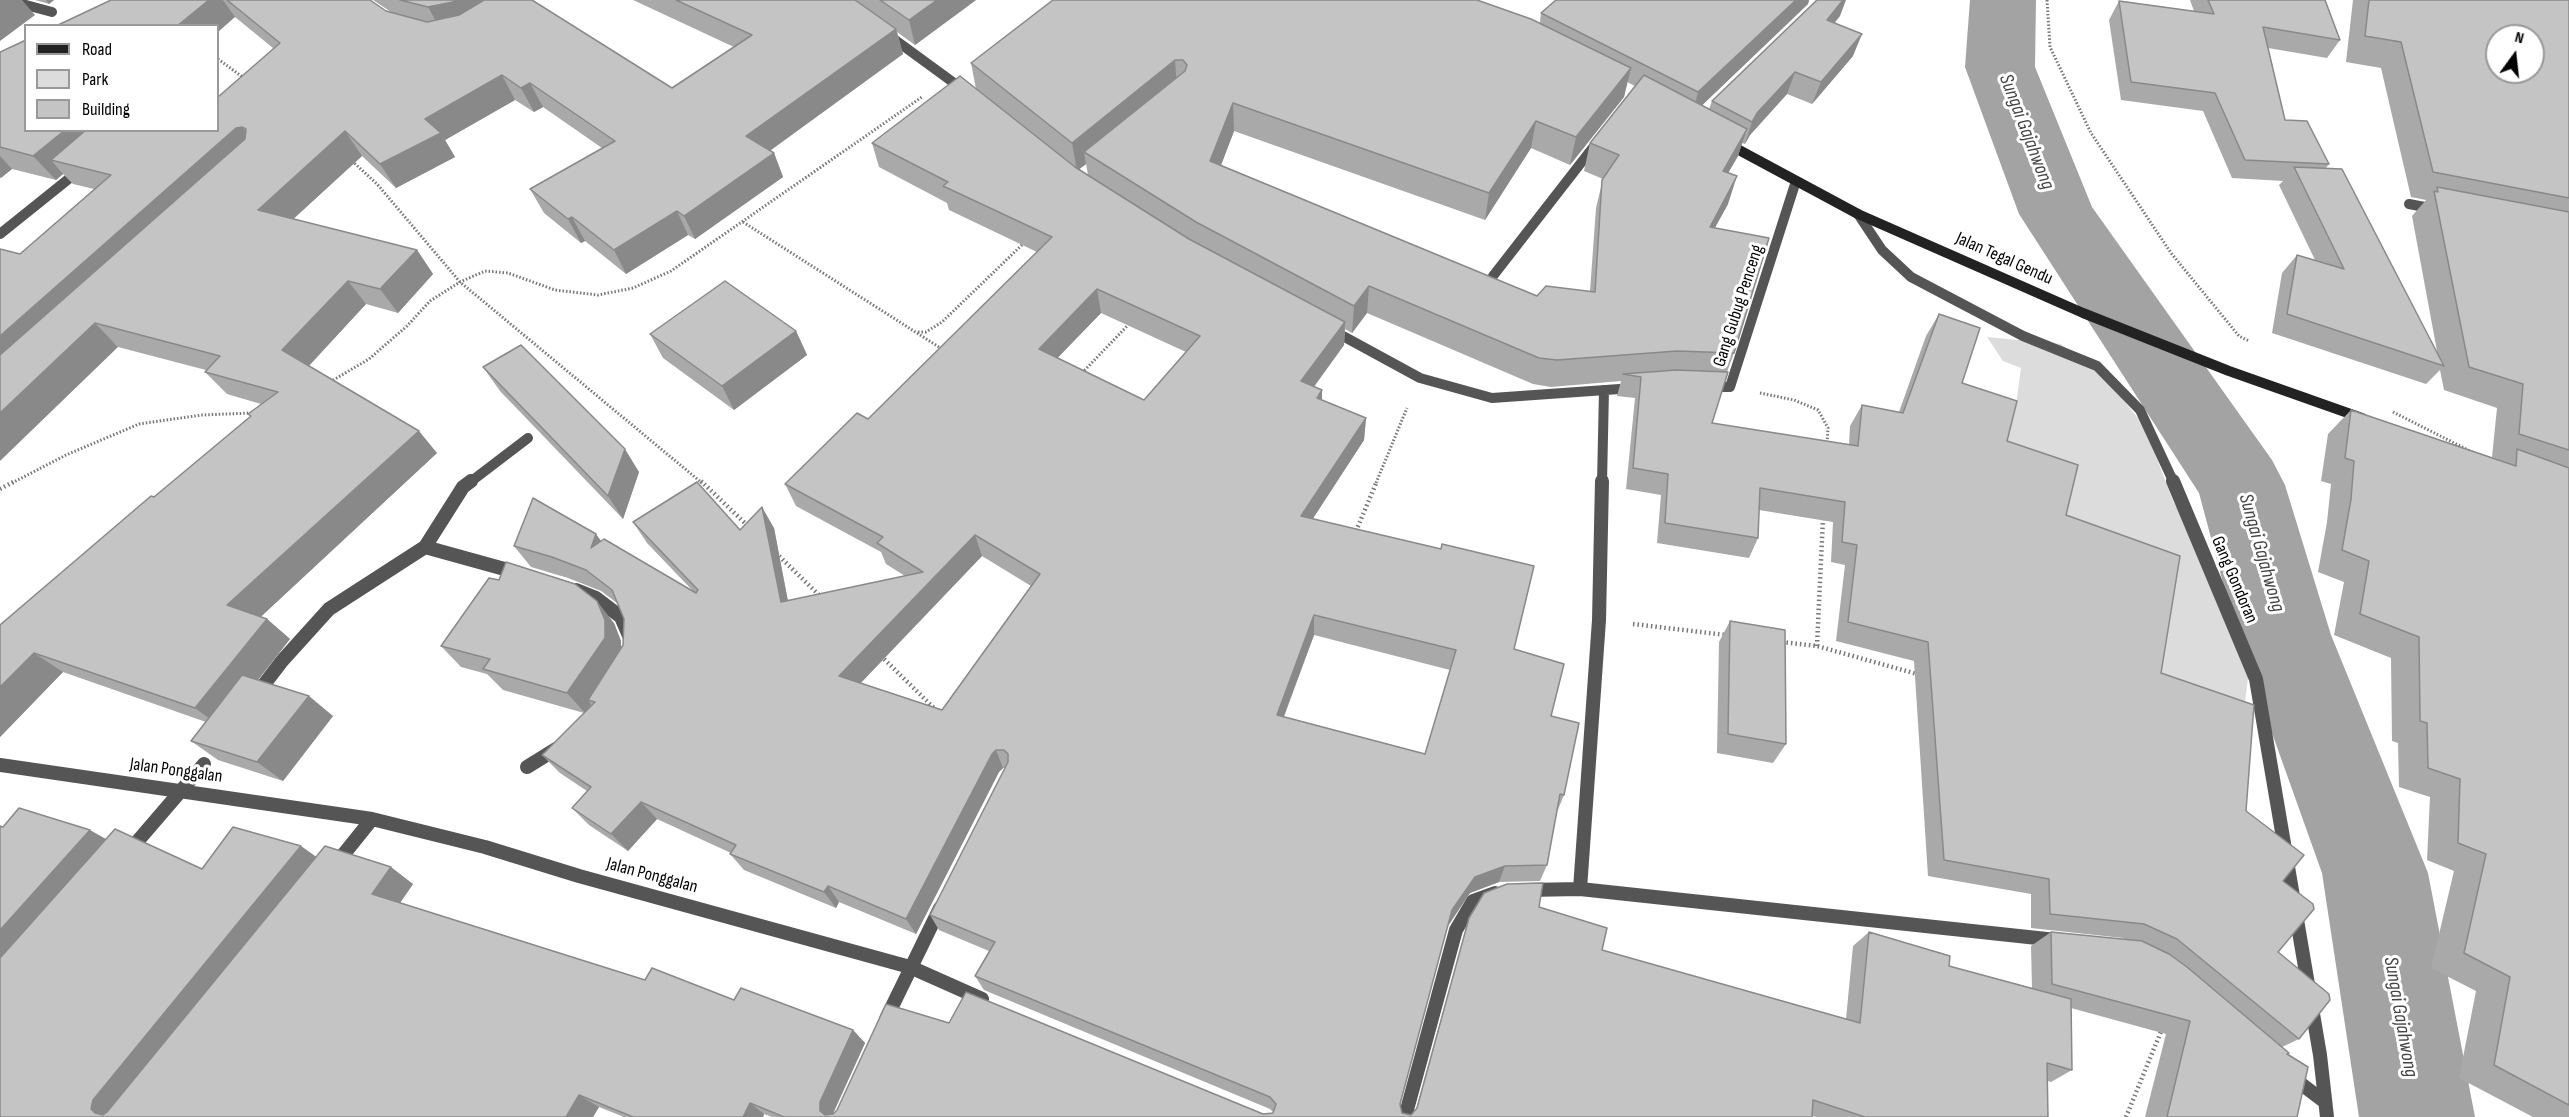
<!DOCTYPE html>
<style>
body{margin:0}
#map{position:relative;width:2569px;height:1117px;overflow:hidden;background:#fff;font-family:"Sofia Sans Condensed",sans-serif}
canvas{display:block}
.legend{position:absolute;left:24px;top:24px;width:195px;height:108px;box-sizing:border-box;background:#fff;border:2px solid #999;margin:0;padding:8px 10px;list-style:none;font-size:18px;color:#000}
.legend li{display:flex;align-items:center;gap:12px;height:30px}
.legend b{width:30px;border:2px solid #999}
.north{position:absolute;left:2485px;top:24px;width:60px;height:60px;box-sizing:border-box;background:#fff;border:2px solid #999;border-radius:50%;rotate:15deg;font-size:16px;font-weight:700;line-height:24px;text-align:center;color:#000}
.north::after{content:'';display:block;margin:auto;width:21px;height:27px;background:#000;clip-path:polygon(50% 0,100% 100%,50% 72%,0 100%)}
</style>
<div id="map">
<canvas width="2569" height="1117"></canvas>
<ul class="legend">
<li><b style="height:8px;background:#222"></b>Road</li>
<li><b style="height:16px;background:#dcdcdc"></b>Park</li>
<li><b style="height:16px;background:#c4c4c4"></b>Building</li>
</ul>
<div class="north">N</div>
</div>
<script>
const context = document.querySelector('canvas').getContext('2d');
context.lineJoin = 'round';
function paint(path, color) { context.fillStyle = color; context.fill(path, 'evenodd'); }
const toPath = rows => new Path2D(rows.map(r => 'M' + r).join(''));
function trace(path, color, width, dash) { context.strokeStyle = color; context.lineWidth = width; context.lineCap = dash ? 'butt' : 'round'; context.setLineDash(dash || []); context.stroke(path); }
function label(font, color, halo, rows, align = 'center') {
  context.font = font + ' "Sofia Sans Condensed",sans-serif'; context.lineWidth = 6; context.setLineDash([]); context.textBaseline = 'middle'; context.strokeStyle = halo; context.fillStyle = color; for (const [text, x, y, turn = 0] of rows) {
    context.save(); context.translate(x, y); context.rotate((+turn || 0) * Math.PI / 180); context.textAlign = isNaN(turn) ? turn : align; if (halo) context.strokeText(text, 0, 0); context.fillText(text, 0, 0); context.restore();
  }
}
const green = toPath([
 [1987,337,2061,344,2109,382,2145,427,2173,501,2253,639,2245,702,2165,696,1995,461,2015,412,2021,368,2003,361]
]);
const river = toPath([
 [1970,0,2036,0,2035,67,2092,207,2272,460,2285,485,2331,635,2428,873,2475,1117,2359,1117,2322,873,2237,635,2199,493,2019,214,1965,67,1970,0]
]);
const pathFar1 = toPath([
 [2047,0,2050,47,2091,133,2171,253,2239,336,2249,341],
 [218,59,244,78],
 [352,161,377,184,460,282,702,483],
 [743,222,942,349],
 [918,332,926,332,942,322,1025,242],
 [1082,373,1131,322],
 [330,382,369,359,407,326,430,301,460,282,485,271,508,273,555,290,598,295,633,288,671,271,922,97],
 [1760,393,1794,400,1818,410,1828,428,1827,445],
 [2393,412,2472,452],
 [12,483,66,455,139,424,202,415,251,413],
 [1376,483,1407,408]
]);
const path = toPath([
 [701,481,749,527],
 [0,489,15,481],
 [1356,531,1377,481],
 [776,553,820,596],
 [1633,624,1726,635],
 [1782,642,1817,646,1917,674],
 [1817,646,1823,518],
 [881,656,936,710],
 [2126,1117,2162,1029]
]);
const laneFar1 = toPath([
 [7,0,52,12],
 [1493,276,1598,141],
 [469,483,528,438]
]);
const lane = toPath([
 [425,547,519,573],
 [576,590,596,598,621,617,630,638],
 [256,695,282,661,329,609,425,547,463,487,471,481],
 [527,767,556,749]
]);
const streetFar1 = toPath([
 [887,34,965,91],
 [2409,204,2435,209],
 [1858,214,1882,250,1911,277,2023,336,2097,366,2140,410,2174,483],
 [0,234,81,169],
 [1330,329,1420,378,1492,398,1634,388],
 [1708,387,1730,387,1796,181],
 [1602,483,1604,390]
]);
const street = toPath([
 [2173,481,2256,679,2320,1055,2327,1117],
 [0,765,372,819,485,847,579,876,910,967,982,999],
 [130,850,204,764],
 [335,865,372,819],
 [1580,889,1599,620,1602,481],
 [1527,890,1580,889,2056,940],
 [886,1019,940,908],
 [2292,1077,2325,1102],
 [1405,1117,1456,930,1473,901,1495,893]
]);
const secondary = toPath([
 [1726,143,1858,214,2083,313,2229,371,2362,418]
]);
const wall = toPath([
 [35,0,54,0,49,4],
 [112,0,370,0,386,11,391,12,373,0,532,0,672,88,734,47,633,0,976,0,915,45,897,32,903,54,770,150,774,153,783,177,695,239,688,235,626,274,585,241,581,243,544,213,530,189,602,148,543,107,534,112,515,100,445,140,455,157,396,188,362,156,293,219,417,250,433,274,398,313,366,304,309,366,437,453,260,617,267,619,290,639,258,680,333,716,283,781,218,760,191,741,206,722,63,672,0,737,0,625,154,497,250,417,248,414,261,404,227,394,205,372,206,370,118,347,20,254,94,189,73,184,63,174,56,180,12,169,0,178,0,52,26,130,218,130,273,48,235,17],
 [1556,0,1809,0,1808,4,1702,105,1709,109,1712,101,1840,16,1834,23,1853,56,1812,104,1787,94,1750,135,1745,144,1742,143,1738,156,1728,173,1728,204,1715,228,1734,353,1727,372,1712,423,1849,445,1850,426,1862,405,1899,412,1926,336,1939,314,1962,383,2066,515,2161,673,2246,811,2283,881,2278,952,2299,1039,2282,1047,2287,1054,2297,1117,2145,1117,2166,1034,2071,1008,2072,1070,2051,1082,2048,1081,2048,1117,1816,1117,1812,1116,1812,1117,772,1117,764,1114,763,1117,624,1117,599,1107,593,1117,0,1117,3,827,106,839,202,869,316,857,413,884,400,903,645,980,734,1000,853,1030,865,1043,833,1114,1263,1114,1273,1113,1273,1112,1270,1109,984,990,975,976,989,951,939,930,930,915,1005,768,1003,768,999,772,916,934,839,902,836,908,744,870,730,854,731,853,657,819,628,851,589,825,572,808,587,791,560,773,542,755,584,713,503,690,487,674,461,667,441,646,614,623,621,641,621,648,623,645,624,619,617,603,601,591,568,578,531,567,514,546,601,541,693,591,647,543,633,522,740,530,774,528,788,601,905,576,886,564,881,552,796,506,785,484,868,419,1037,252,949,210,947,203,879,167,872,143,976,89,971,63,1540,23,1541,13],
 [1627,82,1635,86,1590,143,1584,171,1603,179,1596,208,1590,291,1537,296,1221,165,1234,131,1485,220,1531,148,1570,165,1624,97],
 [1086,164,1088,175,1079,169],
 [1101,313,1186,352,1144,400,1057,358],
 [1367,313,1533,384,1551,387,1621,381,1617,396,1635,398,1626,489,1661,495,1657,543,1749,558,1758,538,1759,510,1833,522,1831,562,1845,565,1836,641,1914,661,1928,876,2031,894,2031,928,2123,938,2126,940,2051,932,2031,946,2032,988,1949,966,1869,932,1853,946,1846,1019,1602,950,1539,907,1469,918,1416,1109,1411,1115,1402,1113,1400,1104,1448,925,1470,893,1499,882,1540,881,1547,865,1557,812,1564,795,1551,716,1514,649,1313,518,1364,440,1366,418,1322,400,1322,390,1314,387,1344,345,1345,329,1352,333],
 [982,556,1031,586,942,710,861,683],
 [1314,635,1450,670,1425,754,1284,717],
 [2190,0,2325,0,2340,40,2327,58,2268,48,2285,120,2329,164,2326,168,2437,351,2412,216,2426,200,2411,197,2381,68,2346,62,2353,0,2569,0,2569,1117,2533,1117,2459,1078,2476,991,2431,968,2454,871,2427,860,2430,797,2399,787,2398,743,2392,741,2391,658,2334,635,2344,582,2318,572,2327,522,2331,484,2321,481,2328,434,2351,410,2502,461,2492,457,2497,408,2444,390,2440,370,2426,384,2272,333,2282,273,2297,255,2315,260,2279,185,2283,181,2232,178,2203,111,2121,100,2109,20,2119,1,2194,11],
 [796,331,807,355,734,410,663,358,650,334],
 [483,367,639,472,623,519,500,391],
 [1730,621,1786,744,1773,763,1717,753,1719,642]
]);
const shadedWall = toPath([
 [0,0,22,0,35,15,0,41],
 [46,0,54,0,49,4],
 [209,0,223,0,235,17,218,32,218,26,177,26],
 [456,0,507,0,442,32,428,7],
 [937,0,976,0,915,45,909,20],
 [1796,0,1809,0,1808,4,1692,115,1698,92],
 [1843,0,1846,0,1840,16,1819,42,1827,20],
 [896,29,903,54,756,161,746,136],
 [1862,34,1853,56,1812,104,1821,82],
 [1175,60,1177,88,1084,152,1086,164,1077,171,1072,143],
 [1631,68,1624,97,1570,165,1576,137],
 [1795,72,1787,94,1750,135,1745,144,1752,122,1757,113],
 [502,75,515,100,445,140,455,157,396,188,380,164,425,119],
 [530,83,543,107,534,112,521,88],
 [1233,103,1234,131,1212,189,1210,161],
 [1536,121,1531,148,1485,220,1489,193],
 [242,127,261,151,0,382,0,336,236,128],
 [1747,129,1738,156,1713,199,1723,171],
 [65,130,116,130,51,160,63,174,56,180,33,156],
 [345,131,362,156,277,234,258,210],
 [774,153,783,177,695,239,684,216],
 [0,156,12,169,1,178,0,177],
 [1737,176,1728,204,1700,254,1710,227],
 [677,211,688,235,626,274,614,250],
 [572,217,585,241,581,243,568,219],
 [417,250,433,274,398,313,380,289],
 [348,281,366,304,302,373,282,350],
 [1369,286,1367,313,1352,333,1354,306],
 [1097,289,1101,313,1044,372,1039,349],
 [1345,322,1344,345,1301,404,1301,381],
 [95,323,118,347,0,461,0,413],
 [796,331,807,355,734,410,722,386],
 [1322,390,1322,413,1317,398],
 [1366,418,1364,440,1301,537,1301,516],
 [419,431,437,453,251,626,227,605],
 [625,449,639,472,623,519,608,496],
 [762,507,774,528,792,623,781,602],
 [596,534,611,555,591,548],
 [975,535,982,556,849,695,839,676],
 [597,601,614,623,621,641,621,658,588,700,591,704,585,713,567,693],
 [1314,615,1314,635,1277,734,1277,715],
 [267,619,290,639,221,727,195,708],
 [34,653,63,672,0,737,0,687],
 [309,696,333,716,283,781,257,762],
 [996,750,1003,768,999,772,916,934,906,919,992,754],
 [641,802,657,819,628,851,611,834],
 [90,830,120,847,0,983,0,930],
 [301,846,325,863,125,1117,95,1113,91,1109,93,1100],
 [1505,866,1499,882,1470,893,1448,926,1452,910,1475,877],
 [391,867,413,884,395,910,372,894],
 [828,886,839,902,836,908,824,892],
 [853,1030,865,1043,833,1113,833,1117,828,1117,820,1111,820,1102],
 [579,1095,599,1107,593,1117,566,1117],
 [750,1103,764,1114,763,1117,743,1117]
]);
const building = toPath([
 [111,0,209,0,177,26,56,26,111,0],
 [227,0,370,0,386,11,427,22,459,15,484,0,532,0,672,88,752,35,676,0,855,0,896,29,746,136,774,153,684,216,677,211,614,250,572,217,568,219,530,189,615,141,530,83,521,88,502,75,425,119,441,133,380,164,345,131,258,210,417,250,380,289,348,281,282,350,419,431,227,605,267,619,195,708,34,653,0,687,0,625,151,496,154,497,251,416,248,414,278,392,205,372,220,356,95,323,0,413,0,355,245,139,246,129,242,127,236,128,0,336,0,249,20,254,111,175,51,160,86,130,218,130,218,97,280,43,227,0],
 [400,0,456,0,453,2,428,7,400,0],
 [880,0,937,0,909,20,880,0],
 [1053,0,1477,0,1531,19,1631,68,1576,137,1536,121,1489,193,1233,103,1210,161,1537,296,1546,286,1595,292,1602,180,1619,155,1590,143,1644,75,1747,129,1723,171,1737,176,1710,227,1769,238,1734,353,1677,351,1557,360,1539,358,1369,286,1354,306,1196,222,1084,152,1185,71,1187,65,1183,60,1175,60,1072,143,971,63,1053,0],
 [1556,0,1796,0,1698,92,1541,13,1556,0],
 [1817,0,1843,0,1827,20,1862,34,1821,82,1795,72,1757,113,1752,122,1712,101,1817,0],
 [2208,0,2325,0,2340,40,2263,27,2285,120,2307,121,2329,164,2245,160,2215,93,2131,82,2119,1,2214,14,2208,0],
 [2369,0,2569,0,2569,198,2433,172,2401,42,2365,36,2369,0],
 [2497,36,2533,36,2533,72,2497,72,2497,36],
 [26,40,26,130,65,130,33,156,0,147,0,52,26,40],
 [960,76,1075,167,1189,239,1345,322,1301,381,1322,390,1317,398,1366,418,1301,516,1441,549,1442,544,1534,566,1514,649,1564,664,1551,716,1579,723,1564,795,1560,794,1547,865,1505,866,1475,877,1452,910,1400,1104,1402,1113,1411,1115,1417,1108,1469,918,1484,893,1507,884,1543,883,1539,907,1607,928,1602,950,1860,1023,1869,932,1950,956,1949,966,2071,999,2072,1070,2047,1063,2048,1117,1865,1117,1813,1100,1812,1117,784,1117,750,1103,743,1117,633,1117,579,1095,566,1117,0,1117,0,958,115,829,202,869,233,827,301,846,93,1100,91,1109,95,1113,103,1115,107,1112,325,846,391,867,372,894,645,980,652,968,734,1000,741,988,853,1030,820,1102,820,1111,825,1115,833,1114,837,1110,886,1004,949,1023,966,992,1263,1114,1273,1113,1276,1104,1270,1097,975,976,995,942,930,915,1008,762,1008,754,1004,750,996,750,992,754,906,919,828,886,824,892,730,854,736,845,641,802,611,834,572,808,591,787,542,755,595,702,588,700,623,645,624,619,612,590,586,570,552,557,514,546,533,498,596,534,591,548,604,539,696,593,698,590,633,522,697,482,740,530,762,507,781,602,923,572,877,543,883,537,785,484,857,413,868,419,1052,237,943,186,948,182,872,143,960,76],
 [1097,289,1200,336,1144,400,1039,349,1097,289],
 [975,535,1040,574,942,710,839,676,975,535],
 [1314,615,1456,650,1425,754,1277,715,1314,615],
 [2294,167,2342,169,2444,366,2287,314,2297,255,2344,269,2294,167],
 [2437,187,2569,212,2569,450,2519,434,2523,384,2469,367,2434,191,2438,192,2437,187],
 [725,281,796,331,722,386,650,334,725,281],
 [1939,314,1980,328,1962,383,2017,401,2007,441,2078,465,2066,515,2180,556,2161,673,2254,705,2246,811,2304,855,2283,881,2313,904,2314,909,2278,952,2329,994,2330,1000,2299,1039,2177,939,2144,924,2050,914,2049,879,1944,860,1928,642,1848,622,1857,545,1842,542,1845,502,1760,488,1758,538,1665,523,1668,474,1633,468,1641,377,1623,374,1676,370,1728,372,1712,423,1858,446,1862,405,1903,413,1939,314],
 [521,345,625,449,608,496,483,367,521,345],
 [2351,410,2516,466,2517,449,2569,468,2569,1105,2494,1065,2510,977,2464,953,2486,854,2458,843,2460,779,2428,768,2427,723,2420,721,2419,637,2360,614,2369,561,2342,550,2351,499,2354,461,2345,458,2351,410],
 [506,562,575,584,597,601,605,620,605,638,567,693,483,669,490,659,441,646,489,578,499,580,506,562],
 [1730,621,1785,630,1786,744,1728,734,1730,621],
 [242,675,309,696,257,762,191,741,242,675],
 [19,808,90,830,0,930,0,826,3,827,19,808],
 [2051,932,2142,941,2169,954,2187,967,2289,1053,2287,1054,2308,1067,2297,1117,2167,1117,2190,1021,2052,984,2051,932]
]);
const streetNames = [
 ["Jalan Tegal Gendu",2004,259,24],
 ["Gang Gubug Penceng",1739,306,-72],
 ["Gang Gondoran",2234,580,67],
 ["Jalan Ponggalan",176,771,8],
 ["Jalan Ponggalan",652,876,15]
];
const waterNames = [
 ["Sungai Gajahwong",2026,132,69],
 ["Sungai Gajahwong",2261,553,74],
 ["Sungai Gajahwong",2400,1017,80]
];
paint(green, '#dcdcdc');
paint(river, '#a3a3a3');
trace(pathFar1, '#777', 3, [1.5, 2]);
trace(path, '#777', 4.5, [1.5, 3]);
trace(laneFar1, '#555', 10);
trace(lane, '#555', 14);
trace(streetFar1, '#555', 10);
trace(street, '#555', 14);
trace(secondary, '#222', 10);
paint(wall, '#a9a9a9');
paint(shadedWall, '#898989');
paint(building, '#c4c4c4');
trace(building, '#898989', 1.5);
label('18px', '#000', '#fff', streetNames);
label('italic 20px', '#444', '#fff', waterNames);
</script>
